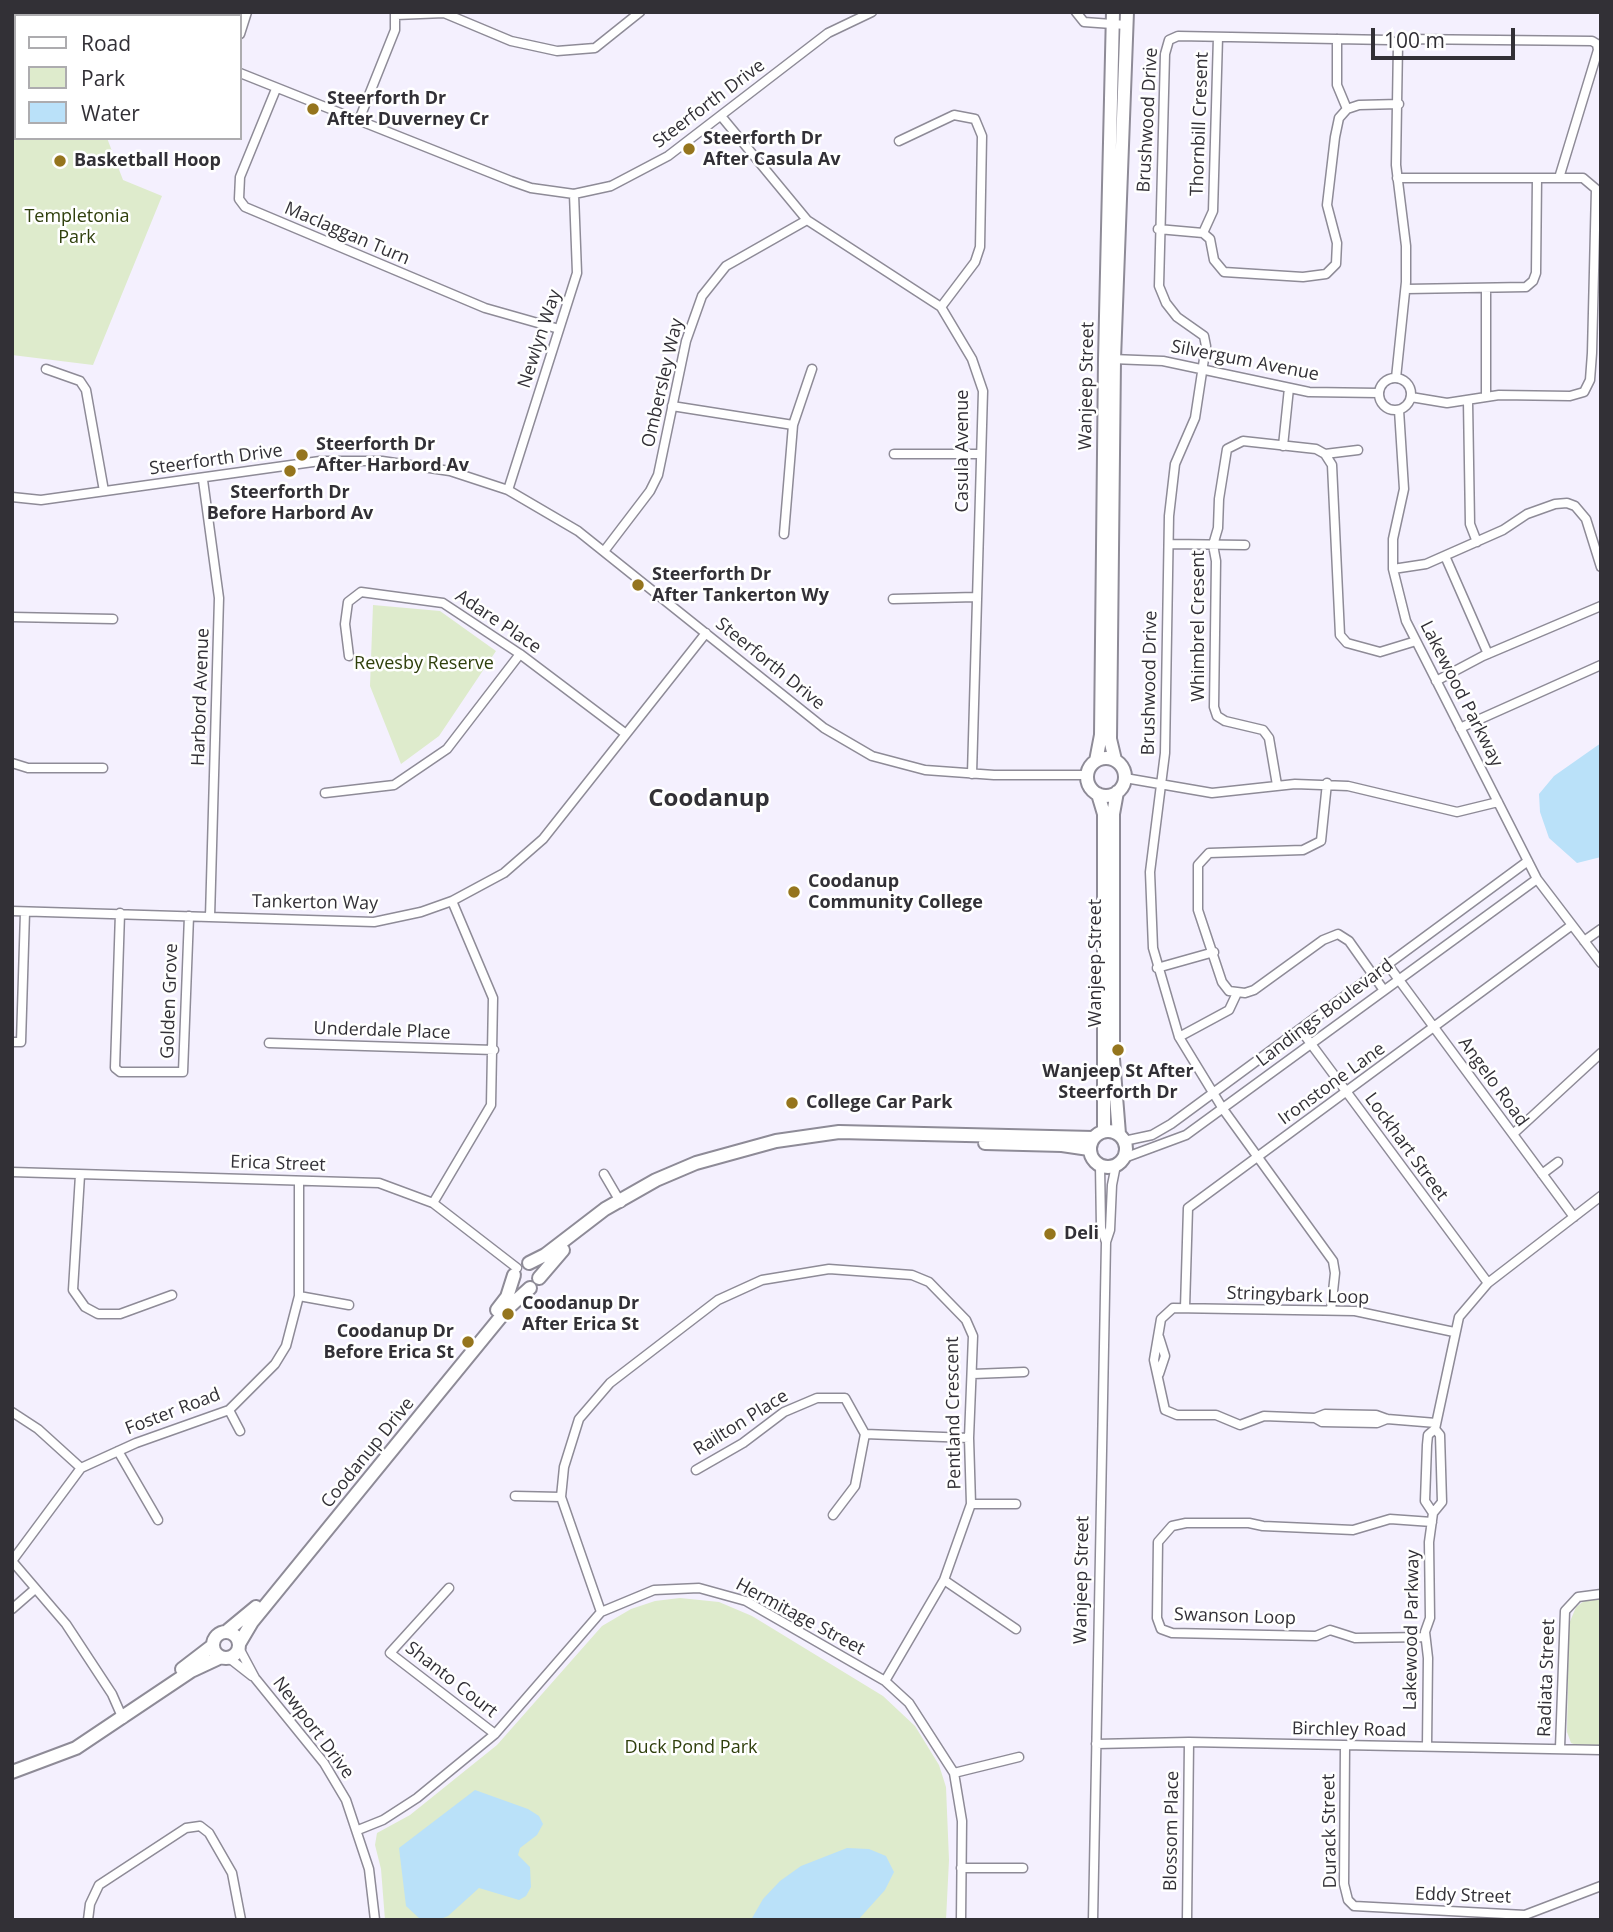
<!DOCTYPE html>
<style>
body{margin:0}
#map{position:relative;width:1613px;height:1932px;overflow:hidden;background:#f4f0fe;font-family:"Open Sans",sans-serif}
canvas{display:block}
.frame{position:absolute;inset:0;border:14px solid #323036;pointer-events:none}
.legend{position:absolute;left:14px;top:14px;width:228px;height:126px;box-sizing:border-box;background:#fff;border:2px solid #adacaf;margin:0;padding:9px 12px;list-style:none;font-size:21px;color:#323036}
.legend li{display:flex;align-items:center;gap:14px;height:35px}
.legend b{width:35px;border:2px solid #adacaf}
.scale{position:absolute;left:1371px;top:28px;width:144px;height:32px;box-sizing:border-box;border:4px solid #323036;border-top:0;padding-left:9px;font-size:21px;line-height:24px;white-space:nowrap;color:#323036;-webkit-text-stroke:5px #fff;paint-order:stroke}
</style>
<div id="map">
<canvas width="1613" height="1932"></canvas>
<div class="frame"></div>
<ul class="legend">
<li><b style="height:9px;background:#fff"></b>Road</li>
<li><b style="height:19px;background:#deebcc"></b>Park</li>
<li><b style="height:19px;background:#bae1f9"></b>Water</li>
</ul>
<div class="scale">100 m</div>
</div>
<script>
const context = document.querySelector('canvas').getContext('2d');
context.lineJoin = 'round';
function paint(path, color) { context.fillStyle = color; context.fill(path, 'evenodd'); }
const toPath = rows => new Path2D(rows.map(r => 'M' + r).join(''));
function trace(path, color, width, dash) { context.strokeStyle = color; context.lineWidth = width; context.lineCap = dash ? 'butt' : 'round'; context.setLineDash(dash || []); context.stroke(path); }
function label(font, color, halo, rows, align = 'center') {
  context.font = font + ' "Open Sans",sans-serif'; context.lineWidth = 5; context.setLineDash([]); context.textBaseline = 'middle'; context.strokeStyle = halo; context.fillStyle = color; for (const [text, x, y, turn = 0] of rows) {
    context.save(); context.translate(x, y); context.rotate((+turn || 0) * Math.PI / 180); context.textAlign = isNaN(turn) ? turn : align; if (halo) context.strokeText(text, 0, 0); context.fillText(text, 0, 0); context.restore();
  }
}
const green = toPath([
 [16,117,16,138,107,138,123,180,162,196,93,365,12,355,12,119],
 [373,605,440,611,496,651,439,736,401,764,370,686],
 [680,1598,719,1602,752,1616,883,1696,915,1726,939,1765,946,1787,949,1860,946,1920,385,1920,381,1869,375,1845,377,1833,410,1815,497,1745,602,1626,631,1609,655,1601],
 [1601,1599,1601,1747,1582,1747,1571,1743,1567,1732,1569,1624,1576,1607,1584,1601]
]);
const water = toPath([
 [1601,743,1601,857,1577,863,1549,838,1540,812,1539,794,1554,776],
 [475,1790,528,1809,539,1816,543,1824,537,1835,520,1848,518,1855,530,1867,531,1887,526,1896,519,1900,479,1888,448,1916,438,1920,419,1918,406,1906,399,1848],
 [847,1848,869,1849,886,1856,894,1872,885,1890,858,1920,751,1920,763,1899,780,1881,801,1866]
]);
const street = toPath([
 [80,12,81,16],
 [1076,12,1084,22,1126,25],
 [396,15,444,13,511,41,557,51,595,48,640,12],
 [240,34,247,12],
 [1218,37,1213,211,1203,233,1210,239,1214,260,1224,272,1303,277,1326,274,1336,264,1337,243,1327,205,1335,137,1339,118,1347,109,1337,85,1337,39],
 [1398,44,1403,39,1592,41,1597,44,1598,50,1559,178],
 [240,73,511,181,531,188,574,194,611,186,668,156,828,33,872,12],
 [276,89,240,177,239,199,245,207,485,308,559,329],
 [12,108,16,107],
 [1347,109,1359,105,1399,104],
 [721,116,807,220,941,307,972,359,983,391,972,774],
 [359,120,395,30,395,12],
 [899,141,954,115,975,119,982,136,980,247,975,262,941,307],
 [1397,178,1583,178,1596,189,1592,353,1590,380,1584,392,1570,396,1499,395,1447,403,1411,397],
 [1158,229,1203,233],
 [1486,288,1486,397],
 [1406,289,1526,287,1533,281,1536,273,1537,178],
 [1112,359,1163,361,1309,392,1378,393],
 [46,369,80,381,86,390,104,491],
 [1396,378,1406,282,1406,246,1396,165,1398,44],
 '1379 394a16 16 0 1 1 32 0a16 16 0 1 1-32 0Z',
 [1468,401,1470,524,1477,542],
 [672,406,793,425],
 [1399,410,1404,489,1393,539,1393,569,1406,621,1537,879,1601,963],
 [1283,446,1289,388],
 [894,454,981,454],
 [1325,454,1358,450],
 [203,480,219,598,210,917],
 [508,490,577,273,574,194],
 [12,497,41,500,320,461,382,461,450,471,508,490,578,531,824,728,872,756,925,770,994,775,1087,775],
 [784,534,793,425,812,369],
 [1169,544,1245,545],
 [605,550,650,491,658,475,686,341,702,296,726,266,807,220],
 [1445,556,1488,654],
 [1393,569,1426,564,1503,530,1527,514,1555,504,1567,503,1575,506,1586,519,1601,567],
 [893,599,976,597],
 [12,617,113,619],
 [349,656,345,624,348,602,361,592,443,603,520,654,626,734],
 [1436,681,1483,656,1601,606],
 [1460,728,1601,665],
 [12,763,28,768,103,768],
 [1125,778,1212,793,1295,784,1348,786,1457,812,1498,802],
 [1327,783,1321,841,1303,850,1209,853,1198,865,1198,910,1222,982,1229,991,1245,993,1254,990,1323,940,1338,934,1349,941,1383,989],
 [1277,785,1269,738,1263,730,1225,721,1217,716,1214,707,1216,561,1213,545,1218,528,1219,499,1227,449,1243,441,1316,449,1325,454,1332,465,1340,635,1347,643,1380,652,1416,641],
 [325,793,394,785,447,749,520,654],
 [12,911,374,922,421,912,452,901,504,873,543,839,706,633],
 [120,913,115,1068,120,1072,183,1072,189,916],
 [1584,941,1601,929],
 [1388,965,1574,1217],
 [1157,968,1214,952],
 [1300,1029,1488,1283],
 [1179,1037,1229,1010,1237,993],
 [12,1042,21,1042,25,912],
 [269,1043,494,1050],
 [1513,1134,1601,1053],
 [1124,1141,1152,1135,1171,1124,1528,861],
 [1124,1158,1186,1135,1537,879],
 [1100,1165,1101,1228,1106,1242],
 [12,1172,379,1183,433,1203,517,1268],
 [604,1174,621,1203],
 [1542,1174,1558,1162],
 [80,1175,73,1290,85,1307,98,1314,120,1314,172,1295],
 [433,1203,491,1105,493,998,452,901],
 [299,1296,349,1305],
 [1185,1308,1188,1208,1572,925],
 [1331,1310,1335,1273,1333,1261,1223,1109,1179,1037,1153,948,1150,872,1165,753,1169,516,1175,464,1195,418,1206,346,1204,336,1177,317,1166,303,1159,286,1165,54,1169,40,1178,36,1389,40,1398,44],
 [973,1374,1024,1372],
 [1159,1374,1165,1356,1159,1337],
 [229,1410,240,1431],
 [12,1412,38,1429,81,1468],
 [1315,1418,1325,1414,1376,1415,1387,1419,1436,1423],
 [1387,1419,1377,1423,1322,1422,1315,1418,1264,1416,1240,1425,1216,1415,1177,1415,1165,1410,1154,1360,1161,1319,1173,1308,1355,1311,1454,1332],
 [118,1451,158,1520],
 [696,1470,743,1443,784,1412,817,1398,845,1398,865,1434],
 [515,1496,561,1497],
 [971,1504,1016,1504],
 [1433,1513,1425,1501,1427,1445,1428,1435,1435,1429,1459,1317,1488,1283,1601,1196],
 [833,1515,855,1486,865,1434,969,1438],
 [12,1561,81,1468,136,1443,229,1410,275,1364,286,1346,299,1296,299,1181],
 [12,1561,66,1624,112,1694,123,1719],
 [944,1580,1016,1629],
 [449,1588,390,1653,495,1734],
 [12,1609,35,1589],
 [601,1612,561,1497,564,1467,579,1419,610,1383,718,1300,762,1280,829,1269,912,1275,929,1282,966,1320,973,1336,969,1438,971,1504,944,1580,885,1681],
 [1425,1637,1355,1638,1330,1630,1316,1636,1172,1633,1161,1629,1157,1618,1158,1542,1172,1526,1186,1523,1249,1523,1263,1526,1353,1530,1390,1519,1432,1522],
 [239,1648,255,1678,324,1763,346,1800,369,1869,375,1920],
 [229,1658,252,1676],
 [1096,1744,1189,1742,1601,1750],
 [1345,1746,1344,1884,1348,1900,1354,1906,1525,1915,1601,1886],
 [1427,1746,1428,1658,1425,1632,1430,1618,1429,1542,1433,1513,1442,1502,1440,1435,1435,1429],
 [1560,1748,1565,1611,1578,1597,1601,1594],
 [954,1773,1019,1757],
 [358,1830,383,1820,417,1798,495,1734,601,1612,654,1590,699,1588,746,1601,885,1681,909,1703,954,1773,962,1821,961,1920],
 [961,1868,1023,1868],
 [88,1920,90,1904,99,1885,186,1828,200,1826,209,1833,232,1873,241,1920],
 [1093,1920,1106,1242,1110,1230,1112,1185,1116,1165],
 [1187,1920,1189,1742]
]);
const secondary = toPath([
 '1087 777a19 19 0 1 1 38 0a19 19 0 1 1-38 0Z',
 [1115,760,1110,739,1114,359,1127,12],
 [1096,761,1101,735,1105,359,1113,12],
 [1117,792,1113,814,1113,1059,1119,1134],
 [1098,794,1104,814,1104,1131],
 '1090 1149a18 18 0 1 1 36 0a18 18 0 1 1-36 0Z',
 [985,1143,1062,1145,1089,1149],
 [529,1263,545,1255,605,1209,656,1180,696,1163,776,1141,839,1132,1093,1138],
 [539,1278,563,1250],
 [497,1310,507,1297,514,1275],
 [227,1631,256,1607],
 '213 1645a13 13 0 1 1 26 0a13 13 0 1 1-26 0Z',
 [239,1644,252,1622,432,1401,508,1308,530,1288],
 [182,1669,212,1646],
 [12,1772,76,1748,191,1671,221,1657]
]);
const markers = [
 [313,109,7,"#95751d"],
 [689,149,7,"#95751d"],
 [60,161,7,"#95751d"],
 [302,455,7,"#95751d"],
 [290,471,7,"#95751d"],
 [638,585,7,"#95751d"],
 [794,892,7,"#95751d"],
 [1118,1050,7,"#95751d"],
 [792,1103,7,"#95751d"],
 [1050,1234,7,"#95751d"],
 [508,1314,7,"#95751d"],
 [468,1342,7,"#95751d"]
];
const poiNames = [
 ["Steerforth Dr",327,99],
 ["After Duverney Cr",327,120],
 ["Steerforth Dr",703,139],
 ["After Casula Av",703,160],
 ["Basketball Hoop",74,161],
 ["Steerforth Dr",316,445],
 ["After Harbord Av",316,466],
 ["Steerforth Dr",290,493,"center"],
 ["Before Harbord Av",290,514,"center"],
 ["Steerforth Dr",652,575],
 ["After Tankerton Wy",652,596],
 ["Coodanup",808,882],
 ["Community College",808,903],
 ["Wanjeep St After",1118,1072,"center"],
 ["Steerforth Dr",1118,1093,"center"],
 ["College Car Park",806,1103],
 ["Deli",1064,1234],
 ["Coodanup Dr",522,1304],
 ["After Erica St",522,1325],
 ["Coodanup Dr",454,1332,"right"],
 ["Before Erica St",454,1353,"right"]
];
const streetNames = [
 ["Steerforth Drive",709,104,-37],
 ["Brushwood Drive",1148,120,-87],
 ["Thornbill Cresent",1200,124,-88],
 ["Maclaggan Turn",347,234,23],
 ["Newlyn Way",540,339,-72],
 ["Silvergum Avenue",1245,361,11],
 ["Ombersley Way",663,383,-77],
 ["Wanjeep Street",1087,386,-89],
 ["Casula Avenue",963,451,-90],
 ["Steerforth Drive",216,460,-8],
 ["Adare Place",498,622,34],
 ["Whimbrel Cresent",1199,626,-90],
 ["Steerforth Drive",770,664,39],
 ["Brushwood Drive",1150,683,-89],
 ["Lakewood Parkway",1461,694,63],
 ["Harbord Avenue",201,697,-88],
 ["Tankerton Way",315,903,1],
 ["Wanjeep Street",1096,963,-90],
 ["Golden Grove",170,1001,-88],
 ["Landings Boulevard",1325,1013,-37],
 ["Underdale Place",382,1031,2],
 ["Angelo Road",1493,1082,54],
 ["Ironstone Lane",1332,1084,-36],
 ["Lockhart Street",1406,1147,54],
 ["Erica Street",278,1164,2],
 ["Stringybark Loop",1298,1296,2],
 ["Foster Road",173,1412,-21],
 ["Pentland Crescent",954,1413,-91],
 ["Railton Place",741,1423,-32],
 ["Coodanup Drive",368,1453,-51],
 ["Wanjeep Street",1082,1580,-89],
 ["Hermitage Street",800,1617,28],
 ["Swanson Loop",1235,1617,2],
 ["Lakewood Parkway",1412,1630,-89],
 ["Radiata Street",1547,1678,-88],
 ["Shanto Court",451,1680,38],
 ["Newport Drive",313,1728,53],
 ["Birchley Road",1349,1730,1],
 ["Blossom Place",1172,1831,-89],
 ["Durack Street",1330,1831,-91],
 ["Eddy Street",1463,1896,2]
];
const parkNames = [
 ["Templetonia",77,217],
 ["Park",77,238],
 ["Revesby Reserve",424,664],
 ["Duck Pond Park",691,1748]
];
const districtNames = [
 ["Coodanup",709,799]
];
paint(green, '#deebcc');
paint(water, '#bae1f9');
trace(street, '#8e8b97', 11);
trace(secondary, '#8e8b97', 16);
trace(street, '#fff', 8);
trace(secondary, '#fff', 12);
for (const [x, y, r, color] of markers) { const dot = new Path2D(); dot.arc(x, y, r, 0, 2 * Math.PI); context.fillStyle = color; context.fill(dot); trace(dot, '#fff', 2.5); }
label('bold 18px', '#323036', '#fff', poiNames, 'left');
label('18px', '#323036', '#fff', streetNames);
label('18px', '#2f3f0c', '#fff', parkNames);
label('bold 24px', '#323036', '#fff', districtNames);
</script>
